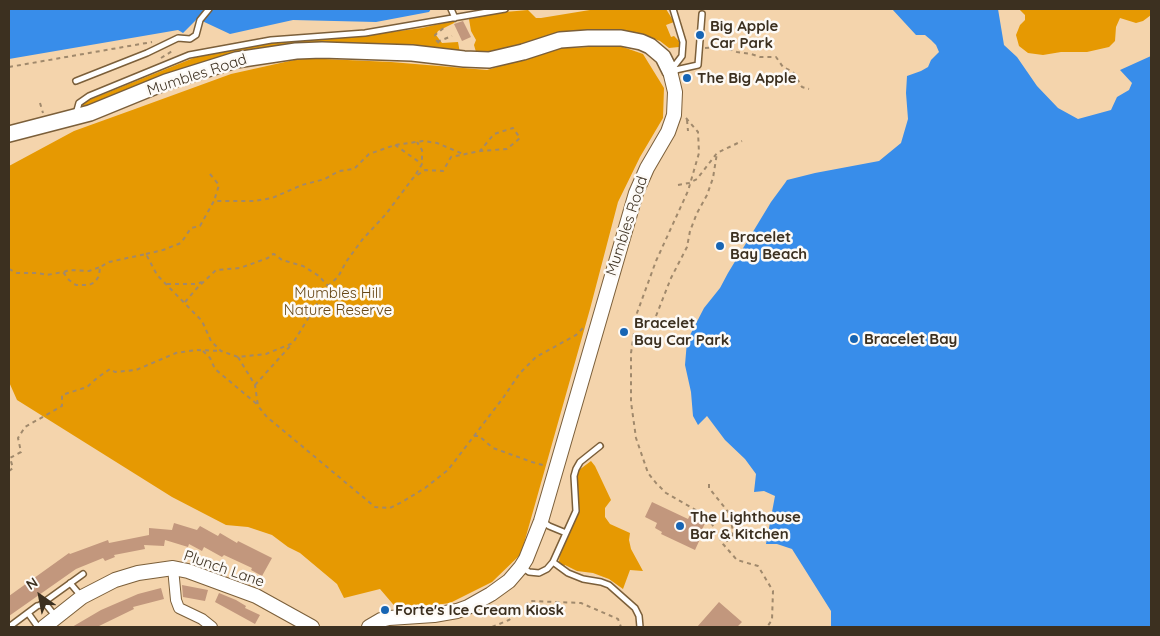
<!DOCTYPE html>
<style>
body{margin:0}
#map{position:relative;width:1160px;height:636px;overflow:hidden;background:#f4d4ac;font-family:Quicksand,sans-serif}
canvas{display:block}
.frame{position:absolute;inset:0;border:10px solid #3c3020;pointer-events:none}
.north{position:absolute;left:15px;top:571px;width:50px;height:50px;-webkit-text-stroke:4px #fdfaf6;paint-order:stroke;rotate:327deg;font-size:14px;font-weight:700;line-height:20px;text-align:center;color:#3c3020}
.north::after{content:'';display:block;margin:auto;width:18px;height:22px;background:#3c3020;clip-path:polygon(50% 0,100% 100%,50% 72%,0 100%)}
</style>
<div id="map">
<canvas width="1160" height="636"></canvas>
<div class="frame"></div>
<div class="north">N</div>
</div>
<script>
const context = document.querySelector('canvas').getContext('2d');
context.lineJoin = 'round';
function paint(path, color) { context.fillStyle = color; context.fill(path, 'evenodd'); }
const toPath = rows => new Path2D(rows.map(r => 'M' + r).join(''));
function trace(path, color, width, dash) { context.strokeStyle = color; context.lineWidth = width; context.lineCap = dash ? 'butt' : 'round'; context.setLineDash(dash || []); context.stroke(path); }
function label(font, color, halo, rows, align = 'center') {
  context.font = font + ' Quicksand,sans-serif'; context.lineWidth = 5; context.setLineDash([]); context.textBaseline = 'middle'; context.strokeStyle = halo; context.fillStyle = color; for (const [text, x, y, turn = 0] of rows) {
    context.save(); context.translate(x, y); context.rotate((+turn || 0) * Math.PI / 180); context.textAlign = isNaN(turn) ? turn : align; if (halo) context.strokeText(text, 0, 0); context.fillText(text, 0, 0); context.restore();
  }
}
const green = toPath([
 [596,9,666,9,674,22,666,25,671,37,674,36,679,41,679,47,669,48,660,41,643,35,489,57,476,52,474,45,476,40,471,31,469,19,505,12,528,10,536,18,541,18],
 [1019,9,1151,9,1151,15,1143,21,1136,23,1120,18,1116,27,1115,41,1109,47,1087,52,1061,52,1043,55,1028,53,1019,46,1016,35,1020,25,1025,20,1025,15],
 [456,20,454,23,438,31,436,35,442,43,458,42,460,53,313,45,81,109,81,108,84,102,196,57,270,42,335,36,376,34,422,28],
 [620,46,643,54,664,88,663,118,640,157,618,202,590,309,521,554,492,582,450,603,398,610,380,589,344,598,337,584,300,553,288,547,272,535,248,527,226,525,172,497,17,400,9,382,9,166,74,131,135,109,231,74,303,58,391,62,487,70,561,48],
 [591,461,595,466,611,500,605,508,605,517,610,524,630,533,629,540,631,549,643,571,630,570,623,589,609,579,593,573,577,571,565,565,563,568,559,562,560,553,577,517,578,510,575,476,579,470]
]);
const water = toPath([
 [9,9,431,9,429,12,376,22,293,20,230,34,200,20,196,20,183,33,178,30,9,59],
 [892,9,998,9,1004,45,1017,57,1037,86,1058,108,1078,119,1111,110,1117,97,1129,90,1132,83,1120,70,1151,56,1151,627,831,627,831,611,792,549,777,544,766,544,775,496,764,491,754,492,756,474,745,459,725,440,707,416,698,425,693,416,691,392,685,365,687,341,704,308,720,288,728,273,771,202,785,183,787,180,815,173,879,161,901,143,908,119,906,93,907,76,921,71,928,67,931,60,939,52,936,45,931,40,925,35,916,35]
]);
const building = toPath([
 [463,21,471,37,462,41,454,24],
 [652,502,688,519,690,515,694,517,696,513,707,519,699,536,701,537,695,550,661,534,662,532,655,528,657,523,645,517],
 [174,523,197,530,200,526,218,536,220,533,237,543,238,541,272,558,262,576,251,570,252,568,224,555,222,557,204,547,202,551,189,544,188,547,165,540,164,546,144,545,145,549,114,555,115,557,105,561,103,558,76,569,9,616,9,596,69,553,70,554,108,540,109,543,149,535,149,528,172,530],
 [182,585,208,590,205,601,183,597],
 [161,588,164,599,133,607,134,609,97,627,72,627,101,610,138,594],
 [219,593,236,600,246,606,245,608,260,615,255,624,215,602],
 [719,602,742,622,737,627,697,627]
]);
const path = toPath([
 [437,42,452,36],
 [439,43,436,40,435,35,445,27],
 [705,48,724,47,737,52,751,54,760,57,776,57,783,67,793,72,802,87,809,89],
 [161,58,174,50],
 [9,67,152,42],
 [40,103,43,113],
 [686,118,698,132,699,153,688,191,656,261,637,313,631,353,631,402,636,438,648,473,656,483,666,493,708,517,723,544,737,560,758,566,773,591,772,620,767,627],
 [687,120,688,131],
 [395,145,422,164],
 [210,174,219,185,214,201],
 [416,174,422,164,422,150,417,142],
 [678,185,689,183,697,179,717,153,742,141],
 [146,254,163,250,181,243,191,228,200,226,214,201,254,201,272,198,302,185,325,179,339,171,354,169,369,154,395,145,423,141,437,143,463,154],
 [9,269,17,273,38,273,47,275,63,272,69,280,76,285,89,285,95,282,99,276,100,267,109,262,146,254,157,275,202,321,211,341,221,351,238,357,266,354,293,343,328,286,338,277,346,262,362,240,386,214,413,178,425,170,443,171,451,157,480,151,507,149,520,138,513,128,494,134,480,151],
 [64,272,69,270,89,271,100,267],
 [167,284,197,284,202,282],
 [185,302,198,287,216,270,240,268,268,258,270,255,274,254,282,260,303,266,319,276,328,286],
 [656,316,671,278,687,247,690,231,697,213,707,195,713,178,717,153],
 [203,351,210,358,215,369,258,405],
 [238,357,255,385,258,406,267,417,375,507,390,508,402,502,425,488,448,470,503,398,520,373,536,357,576,335,585,326],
 [255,385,292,344],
 [474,436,479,436,493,448,532,462,546,466],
 [9,471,13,468,10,458,21,452,18,438,25,427,62,406,62,395,87,387,97,378,110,369,115,372,136,370,176,353,196,350,221,351],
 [709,484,709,488,729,513,733,531,732,537,723,544],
 [492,627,509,620,530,601,581,603,618,619,621,627]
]);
const service = toPath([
 [451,9,455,18],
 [672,69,682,56,683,42,673,9],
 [671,71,698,65,702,14],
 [76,81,147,53,178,38,190,39,196,35,200,20,209,9],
 [76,114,79,103,89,96,189,55,271,40,365,33,505,9],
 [542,521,549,526,566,533],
 [553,562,568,573,583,579,601,582,609,585,635,608,639,616,640,627],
 [522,567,529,572,539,573,547,569,553,562,576,511,574,476,576,469,580,462,600,446],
 [70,583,81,596],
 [44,602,56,617],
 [40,605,83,574],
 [28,613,38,627],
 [9,627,37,606]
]);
const minor = toPath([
 [173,568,176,600,179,608,202,619,212,627]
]);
const tertiary = toPath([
 [44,627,82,597,115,580,138,573,173,568,188,571,256,596,312,627],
 [369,627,381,620,389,618,434,615,457,611,468,607,491,594,509,581,521,567,526,559,541,521,636,193,647,168,668,132,674,115,675,92,670,71]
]);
const secondary = toPath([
 [9,134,90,113,166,82,236,60,296,51,322,50,412,53,464,59,489,60,523,52,560,40,588,38,621,38,641,42,650,46,663,57,670,71]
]);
const markers = [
 [700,35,5,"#1765b4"],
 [687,78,5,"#1765b4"],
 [720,246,5,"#1765b4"],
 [624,332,5,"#1765b4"],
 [854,339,5,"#1765b4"],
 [680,526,5,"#1765b4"],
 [385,610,5,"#1765b4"]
];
const poiNames = [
 ["Big Apple",710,26],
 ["Car Park",710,43],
 ["The Big Apple",697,78],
 ["Bracelet",730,237],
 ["Bay Beach",730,254],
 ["Bracelet",634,323],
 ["Bay Car Park",634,340],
 ["Bracelet Bay",864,339],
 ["The Lighthouse",690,517],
 ["Bar & Kitchen",690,534],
 ["Forte's Ice Cream Kiosk",395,610]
];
const streetNames = [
 ["Mumbles Road",197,75,-18],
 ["Mumbles Road",627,226,-72],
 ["Plunch Lane",224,569,19]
];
const parkNames = [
 ["Mumbles Hill",338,293],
 ["Nature Reserve",338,310]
];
paint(green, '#e69902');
paint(water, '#388dea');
paint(building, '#c2977d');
trace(service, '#7b5f3a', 8);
trace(minor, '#7b5f3a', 12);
trace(tertiary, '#7b5f3a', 16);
trace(secondary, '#7b5f3a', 18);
trace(path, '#a0896c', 2, [4, 4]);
trace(service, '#fff', 5);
trace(minor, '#fff', 10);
trace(tertiary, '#fff', 14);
trace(secondary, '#fff', 15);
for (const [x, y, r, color] of markers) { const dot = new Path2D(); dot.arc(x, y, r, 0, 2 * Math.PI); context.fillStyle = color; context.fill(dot); trace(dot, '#fdfaf6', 2); }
label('bold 15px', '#3c3020', '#fdfaf6', poiNames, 'left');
label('15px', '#3c3020', '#fdfaf6', streetNames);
label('15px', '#664616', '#fdfaf6', parkNames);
</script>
